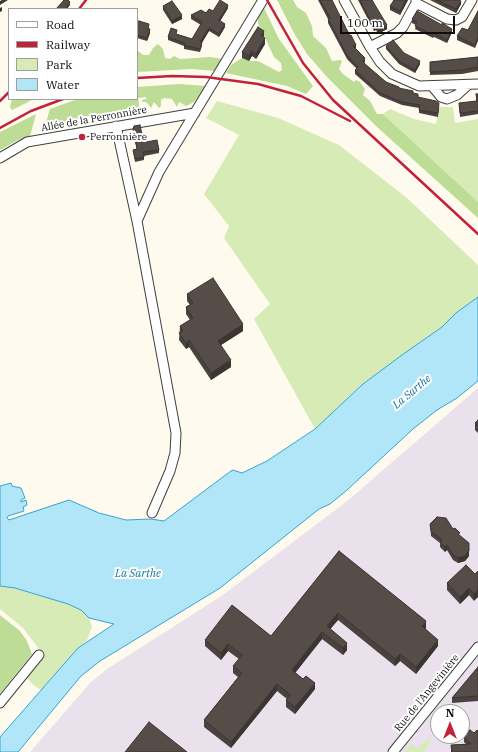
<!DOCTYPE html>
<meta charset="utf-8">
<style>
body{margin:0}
#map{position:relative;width:478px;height:752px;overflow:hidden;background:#fffaee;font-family:"IBM Plex Serif",serif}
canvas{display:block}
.legend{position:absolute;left:8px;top:8px;width:130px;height:92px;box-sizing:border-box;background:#fff;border:1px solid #9e9e9e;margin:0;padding:5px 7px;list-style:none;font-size:12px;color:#0d0d0d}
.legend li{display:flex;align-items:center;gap:8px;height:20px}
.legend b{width:20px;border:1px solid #9e9e9e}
.north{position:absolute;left:430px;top:704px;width:40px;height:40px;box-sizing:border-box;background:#fff;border:1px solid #9e9e9e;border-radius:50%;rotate:0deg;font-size:11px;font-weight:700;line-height:16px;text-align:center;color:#0d0d0d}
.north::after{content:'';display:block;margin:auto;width:14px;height:18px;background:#c2213a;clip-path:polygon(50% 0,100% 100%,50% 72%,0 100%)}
.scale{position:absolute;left:340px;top:16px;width:115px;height:18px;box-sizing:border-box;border:2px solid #0d0d0d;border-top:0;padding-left:5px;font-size:12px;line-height:14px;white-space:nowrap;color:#0d0d0d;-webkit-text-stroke:3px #fff;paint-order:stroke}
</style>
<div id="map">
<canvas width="478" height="752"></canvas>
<ul class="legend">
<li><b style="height:5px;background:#fff"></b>Road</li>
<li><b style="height:5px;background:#c2213a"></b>Railway</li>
<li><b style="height:11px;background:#d7ebb6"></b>Park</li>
<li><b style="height:11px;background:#b1e5f8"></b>Water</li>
</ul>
<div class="north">N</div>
<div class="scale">100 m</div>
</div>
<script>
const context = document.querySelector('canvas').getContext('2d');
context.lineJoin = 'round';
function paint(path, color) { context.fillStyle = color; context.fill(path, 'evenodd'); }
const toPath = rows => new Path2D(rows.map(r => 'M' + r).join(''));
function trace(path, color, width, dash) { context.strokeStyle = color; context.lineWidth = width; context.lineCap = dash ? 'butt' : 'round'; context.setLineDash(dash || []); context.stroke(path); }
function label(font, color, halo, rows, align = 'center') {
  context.font = font + ' "IBM Plex Serif",serif'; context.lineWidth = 4; context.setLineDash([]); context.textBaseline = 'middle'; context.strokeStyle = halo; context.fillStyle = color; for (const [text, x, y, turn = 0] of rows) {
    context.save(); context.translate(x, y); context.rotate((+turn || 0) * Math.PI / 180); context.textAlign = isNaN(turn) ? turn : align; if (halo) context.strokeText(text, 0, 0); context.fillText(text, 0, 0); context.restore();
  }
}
const industrial = toPath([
 [478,388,478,752,30,752,90,683,107,669,220,597,346,502],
 [438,712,462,712,462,736,438,736]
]);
const green = toPath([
 [217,101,278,118,339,145,407,198,478,265,478,297,475,300,442,327,363,384,315,429,254,319,270,304,224,238,229,226,204,194,239,135,206,118],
 [439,107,453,107,455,123,478,119,478,202,383,114,390,109,414,119,436,124],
 [0,586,15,588,68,604,81,610,89,618,92,627,87,640,41,690,32,684,25,676,43,654,23,628,0,609],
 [430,737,430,742,424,752,404,752,411,744,417,749]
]);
const forest = toPath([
 [277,0,293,0,297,7,306,13,312,26,313,36,326,48,332,61,340,60,342,61,339,69,343,74,354,82,356,80,360,82,365,89,363,95,370,101,377,114,383,114,478,202,478,218,377,127,326,76,307,54,295,35],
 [264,8,279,39,313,86,306,94,287,86,226,73,231,65,242,58,249,61,258,61,279,72,282,70,281,63,274,57,258,23,258,16],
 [158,44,163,49,165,58,170,59,174,56,180,59,210,57,223,59,214,71,192,69,137,72,137,50,143,55,149,55,153,48],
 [179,84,206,86,194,102,186,106,179,102,177,107,172,99,164,98,161,100,161,106,159,108,154,102,151,108,146,102,142,102,142,100,146,99,146,97,138,98,140,112,136,117,127,116,123,119,116,115,110,116,102,115,95,119,86,116,80,117,76,124,68,121,64,125,57,122,45,126,50,109,75,100,137,99,137,87],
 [12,99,34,99,12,110,10,107],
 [36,114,30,136,18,140,0,150,0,132],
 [0,615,20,631,27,641,32,654,0,694]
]);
const water = toPath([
 [478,297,478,381,457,398,437,410,413,429,347,490,330,504,319,509,220,588,100,661,81,676,18,752,0,752,0,737,78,648,114,624,89,618,81,610,68,604,15,588,0,586,0,486,11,483,12,486,21,488,25,498,21,500,21,502,26,500,27,505,23,507,24,511,8,516,7,518,9,520,69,500,99,513,126,520,151,519,164,521,231,471,233,470,242,473,267,461,315,429,363,384,402,355,442,327,456,313,478,297]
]);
const minor = toPath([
 [344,0,370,47,380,62,392,74,419,86,478,84],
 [416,3,447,19,456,20,462,17,472,0],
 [370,47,397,33,403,27,416,3,416,0],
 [432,86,441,97,447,99,457,95,468,85],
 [116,126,137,221],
 [0,158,27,142,195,113],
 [152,513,170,471,175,453,176,433,137,221,159,172,263,0],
 [0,703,39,655],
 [393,752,478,647]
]);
const rail = toPath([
 [267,0,303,63,333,100,478,234],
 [79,9,86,0],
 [137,78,172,76,206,77,258,84,301,96,350,121],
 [0,101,9,92],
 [0,128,31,111,63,99]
]);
const wall = toPath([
 [318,0,332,0,356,48,355,49,365,61,364,63,365,64,386,82,399,89,413,93,418,97,439,107,438,117,419,113,419,108,402,105,380,96,355,74,355,70,357,69,347,59,328,23,328,19],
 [358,0,372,0,387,29,378,34,376,30,374,31],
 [408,0,400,15,390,10,390,6],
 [430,0,459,0,461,4,456,13],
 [163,6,182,19,172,24,163,10],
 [228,8,220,21,225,27,219,37,209,31,202,43,202,46,200,52,184,49,184,46,168,40,168,37,177,34,192,39,201,25,191,19,191,15],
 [478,11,475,48,457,40,457,36,468,30],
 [412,19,452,32,447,43,434,37,433,38,415,29,416,25,412,23],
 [137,22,149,28,150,33,147,41,137,38],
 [264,36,263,37,265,44,256,59,252,56,249,61,242,58,242,52],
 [386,46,404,53,420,64,415,73,399,64,386,49],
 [478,57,478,71,462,74,430,75,430,62],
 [476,94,478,94,478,114,460,117,459,103,476,101],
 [133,129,146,142,159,150,159,153,144,156,144,160,135,162,133,150,137,149,133,133],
 [187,294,243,331,221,345,231,367,211,380,189,347,186,349,179,340,180,326,190,320,186,314,186,307,190,305,187,301],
 [478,420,478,433,475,430,475,423],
 [430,524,453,529,460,536,469,556,465,561,458,563,453,560,447,550,445,552,440,547,440,543,431,536],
 [339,551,426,628,425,629,438,646,416,674,400,661,395,666,338,620,330,629,347,650,343,655,322,639,309,655,295,673,315,689,295,714,286,707,286,700,287,699,277,691,231,748,204,727,204,720,238,677,233,673,233,666,239,659,228,651,221,660,205,646,205,640,271,636],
 [475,574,474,601,469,595,460,604,447,590,447,583],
 [478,667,478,701,452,703,452,698],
 [470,730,478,752,451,752,451,745,466,744,464,742,464,737]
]);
const shadedWall = toPath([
 [2,0,8,0,0,5,0,1],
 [406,0,408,0,400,15,400,11],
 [461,1,461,4,456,13,456,9],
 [70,2,70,5,67,9,65,9],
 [228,5,228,8,219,23,219,20],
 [2,7,2,11,0,12,0,8],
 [182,15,182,19,172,24,172,21],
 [225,24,225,27,219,37,219,34],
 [387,25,387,29,378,34,378,30],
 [376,26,376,30,374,31,374,28],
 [209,28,209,31,200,45,200,42],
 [150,29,150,33,147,41,147,38],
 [452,29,452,32,447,43,447,40],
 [264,31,264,36,261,41,261,36],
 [478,37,478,41,475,48,475,45],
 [265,38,265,44,256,59,256,54],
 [356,45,356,48,353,50,353,46],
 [252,51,252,56,249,61,249,56],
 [365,58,365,61,363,64,363,61],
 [420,61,420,64,415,73,415,70],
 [243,324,243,331,218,347,218,341],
 [189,340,189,347,186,349,186,343],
 [231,360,231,367,211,380,211,373],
 [447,545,447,550,445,552,445,547],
 [469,551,469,556,465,561,458,563,458,558],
 [469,588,469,595,460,604,460,597],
 [478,590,478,597,474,601,474,594],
 [338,613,338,620,327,633,327,626],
 [426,621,426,628,422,633,422,626],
 [322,632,322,639,292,677,292,670],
 [438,640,438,646,416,674,416,667],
 [347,643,347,650,343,655,343,648],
 [228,644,228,651,221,660,221,653],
 [400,654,400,661,395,666,395,659],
 [315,683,315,689,295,714,295,707],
 [277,684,277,691,231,748,231,742]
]);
const building = toPath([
 [64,0,68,0,70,2,65,9,56,9,64,0],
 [220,0,228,5,219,20,225,24,219,34,209,28,200,42,202,43,200,49,184,45,185,43,168,37,171,28,177,30,176,34,192,39,202,22,191,15,201,10,206,13,209,9,213,11,220,0],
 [320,0,332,0,350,36,351,35,356,45,353,46,365,58,363,61,365,64,386,82,399,87,399,88,413,91,413,93,418,94,418,97,436,101,439,103,438,113,419,110,420,105,402,102,380,93,355,70,358,67,347,55,328,19,330,18,320,0],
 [360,0,372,0,387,25,378,30,376,26,374,28,360,0],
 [394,0,406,0,400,11,390,6,394,0],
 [437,0,459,0,461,1,456,9,437,0],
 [172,1,182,15,172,21,163,6,172,1],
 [417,11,442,25,442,23,452,29,447,40,434,33,433,35,415,26,417,22,412,19,417,11],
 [478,11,478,37,475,45,457,36,462,28,468,30,478,11],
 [139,21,149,24,148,29,150,29,147,38,137,35,137,31,138,28,137,28,137,22,139,21],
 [258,27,264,31,261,36,265,38,256,54,252,51,249,56,242,52,258,27],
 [393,40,404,53,420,61,415,70,399,61,386,46,393,40],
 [478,57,478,67,462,70,430,72,430,62,478,57],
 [476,94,478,94,478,111,460,113,459,103,477,101,476,94],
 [140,125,143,139,145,138,146,142,157,140,159,150,143,152,144,157,135,159,133,150,137,149,133,129,134,126,140,125],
 [213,278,243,324,218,341,231,360,211,373,189,340,186,343,179,333,183,331,180,326,193,318,186,307,193,303,187,294,213,278],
 [478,420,478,426,475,423,478,420],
 [437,517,446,518,453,529,455,528,460,533,458,534,469,543,469,551,465,556,458,558,453,555,447,545,445,547,440,542,442,540,431,531,430,524,437,517],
 [339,551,426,621,422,626,438,640,416,667,400,654,395,659,338,613,327,626,347,643,343,648,322,632,309,648,292,670,303,679,306,676,315,683,295,707,286,700,291,695,277,684,231,742,204,720,242,673,233,666,242,655,228,644,221,653,205,640,232,605,271,636,339,551],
 [466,565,475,574,478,571,478,590,474,594,469,588,460,597,447,583,466,565],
 [478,667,478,696,452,698,478,667],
 [149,722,187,752,125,752,149,722],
 [470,730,474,733,477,730,478,731,478,752,452,752,451,745,471,744,464,737,470,730]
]);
const markers = [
 [82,137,4,"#c2213a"]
];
const streetNames = [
 ["Allée de la Perronnière",94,119,-10],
 ["Rue de l'Angevinière",427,693,-51]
];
const poiNames = [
 ["Perronnière",90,137]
];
const waterNames = [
 ["La Sarthe",412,392,-40],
 ["La Sarthe",138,574]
];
paint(industrial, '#eae1ec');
paint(green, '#d7ebb6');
paint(forest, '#bddc95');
paint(water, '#b1e5f8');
trace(water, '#35a4d2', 1);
trace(minor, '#404040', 11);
trace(minor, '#fff', 9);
trace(rail, '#c2213a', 2.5);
paint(wall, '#4a423f');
paint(shadedWall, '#3c3633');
paint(building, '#564d49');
trace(building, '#3c3633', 1);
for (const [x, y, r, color] of markers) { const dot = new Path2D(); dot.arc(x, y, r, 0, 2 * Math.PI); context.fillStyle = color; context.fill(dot); trace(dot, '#fff', 1.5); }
label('10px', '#0d0d0d', '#fff', streetNames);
label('10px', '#0d0d0d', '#fff', poiNames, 'left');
label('italic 11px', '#1274a3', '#fff', waterNames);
</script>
